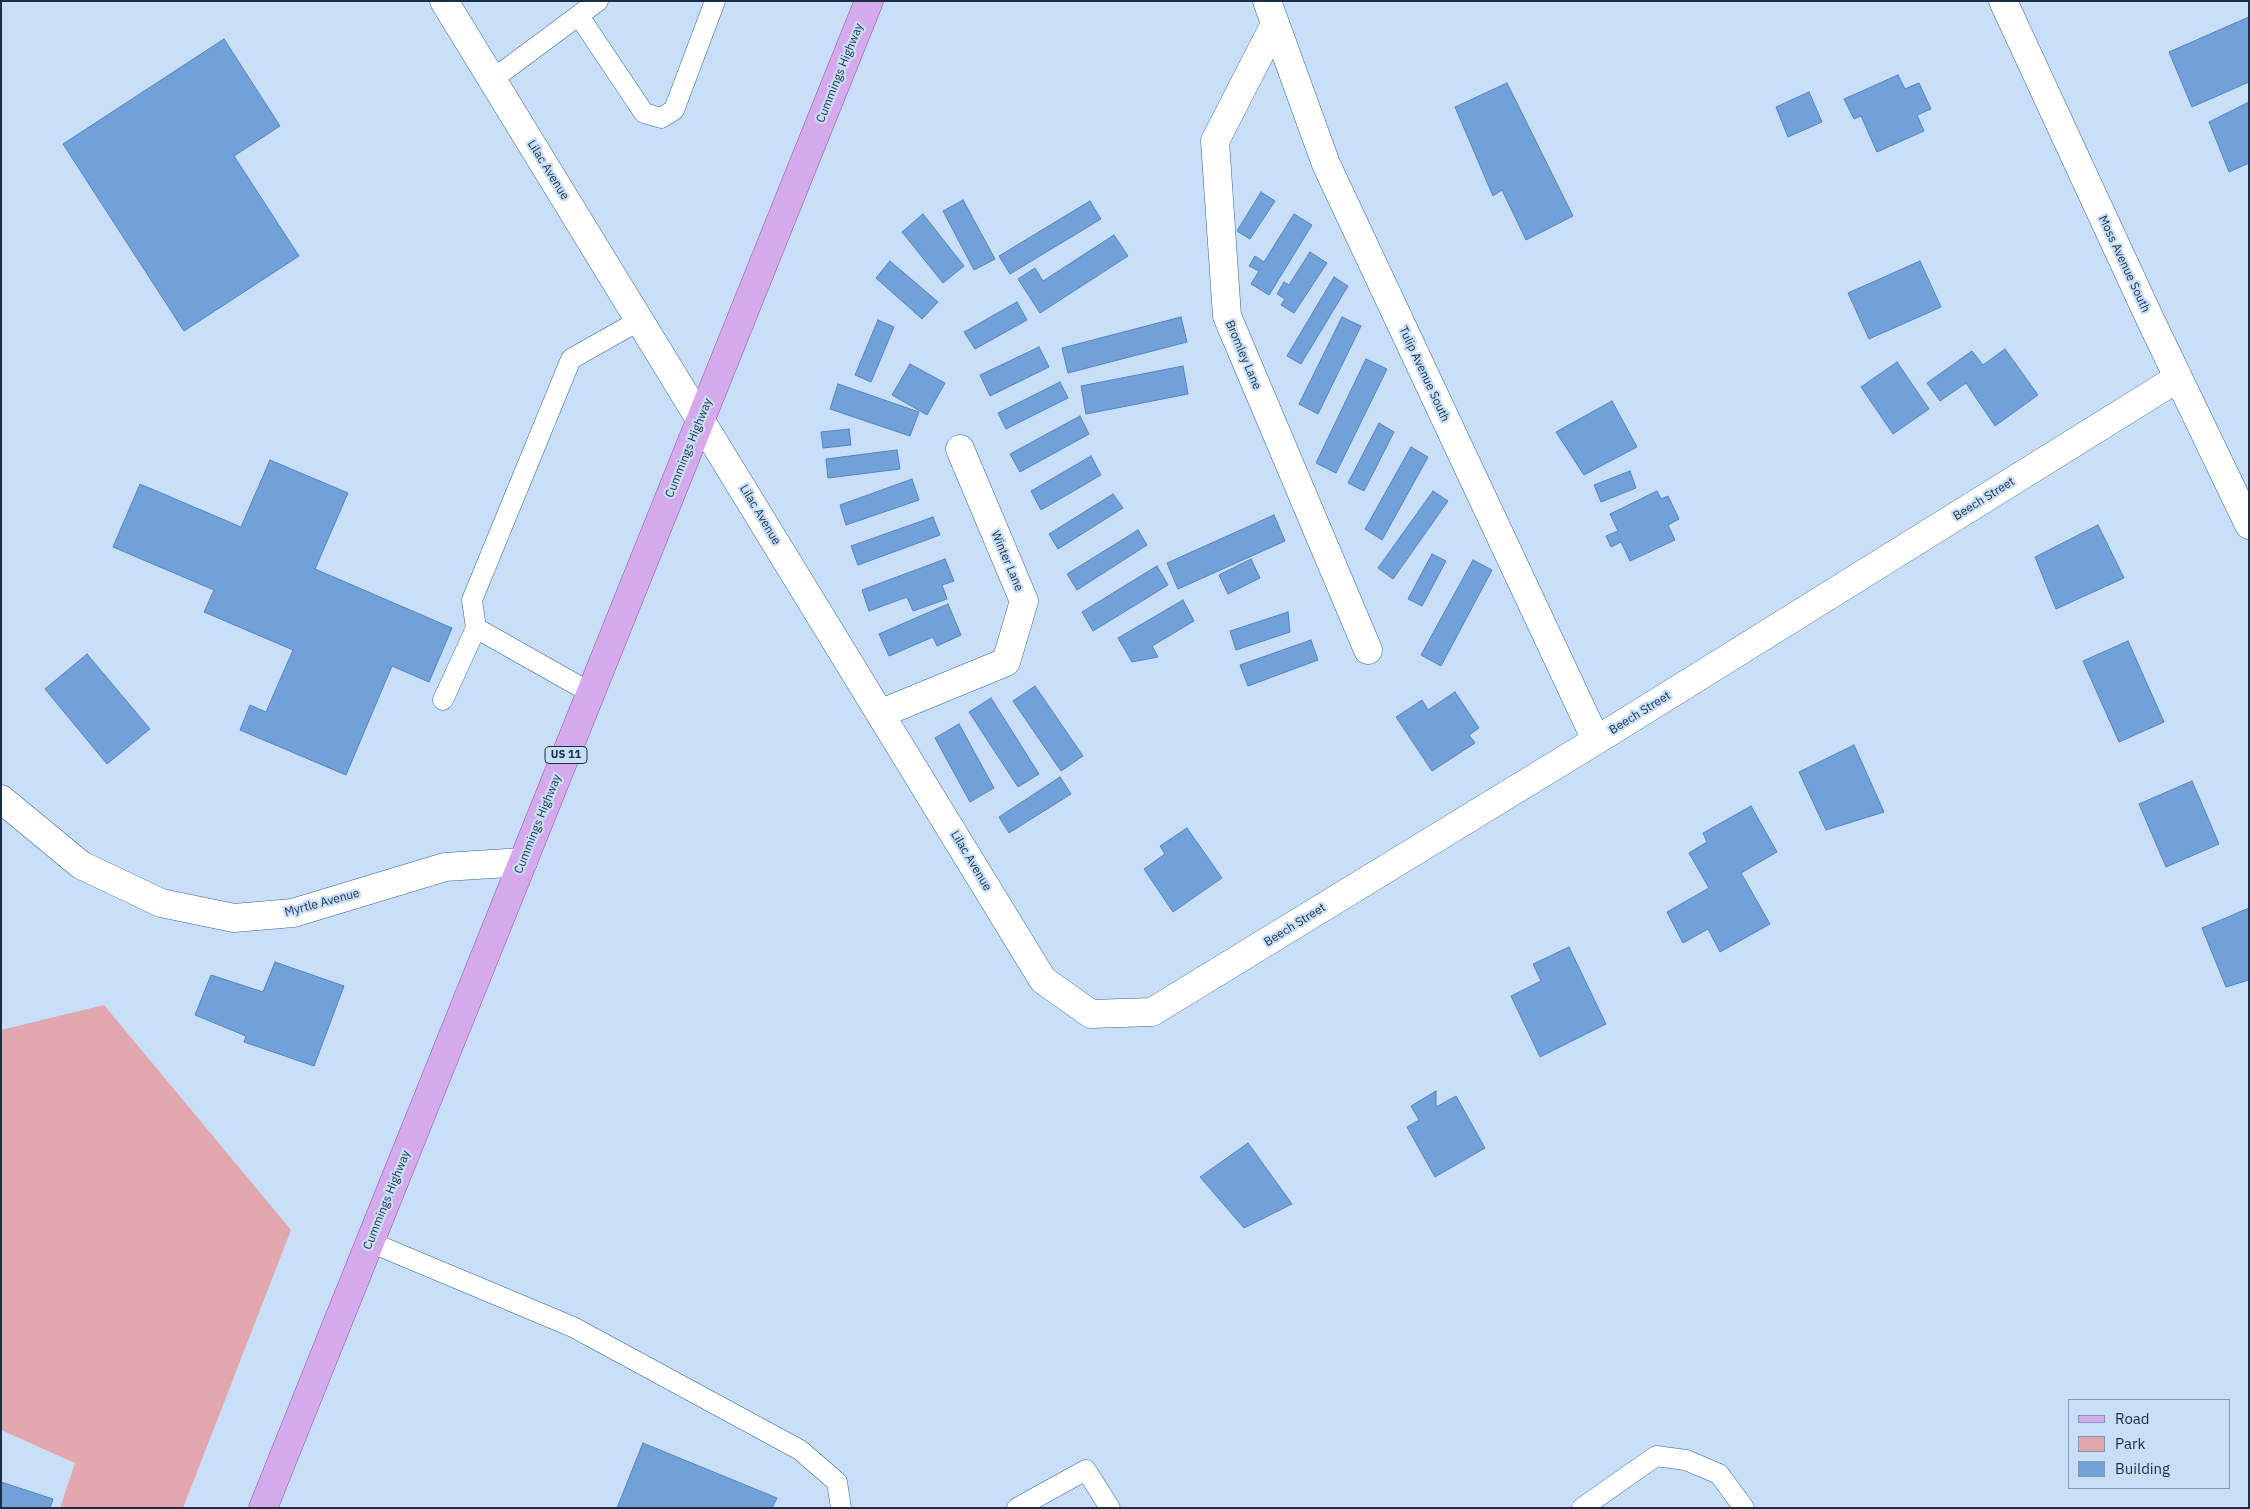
<!DOCTYPE html>
<style>
body{margin:0}
#map{position:relative;width:2250px;height:1509px;overflow:hidden;background:#c9def8;font-family:"IBM Plex Sans",sans-serif}
canvas{display:block}
.frame{position:absolute;inset:0;border:2px solid #192f48;pointer-events:none}
.legend{position:absolute;left:2068px;top:1399px;width:162px;height:90px;box-sizing:border-box;background:#c9def8;border:1px solid #8398b2;margin:0;padding:6px 9px;list-style:none;font-size:15px;color:#192f48}
.legend li{display:flex;align-items:center;gap:10px;height:25px}
.legend b{width:25px;border:1px solid #8398b2}
</style>
<div id="map">
<canvas width="2250" height="1509"></canvas>
<div class="frame"></div>
<ul class="legend">
<li><b style="height:6px;background:#d6a8ec"></b>Road</li>
<li><b style="height:14px;background:#e2a7ac"></b>Park</li>
<li><b style="height:14px;background:#72a1da"></b>Building</li>
</ul>
</div>
<script>
const context = document.querySelector('canvas').getContext('2d');
context.lineJoin = 'round';
function paint(path, color) { context.fillStyle = color; context.fill(path, 'evenodd'); }
const toPath = rows => new Path2D(rows.map(r => 'M' + r).join(''));
function trace(path, color, width, dash) { context.strokeStyle = color; context.lineWidth = width; context.lineCap = dash ? 'butt' : 'round'; context.setLineDash(dash || []); context.stroke(path); }
function label(font, color, halo, rows, align = 'center') {
  context.font = font + ' "IBM Plex Sans",sans-serif'; context.lineWidth = 4.5; context.setLineDash([]); context.textBaseline = 'middle'; context.strokeStyle = halo; context.fillStyle = color; for (const [text, x, y, turn = 0] of rows) {
    context.save(); context.translate(x, y); context.rotate((+turn || 0) * Math.PI / 180); context.textAlign = isNaN(turn) ? turn : align; if (halo) context.strokeText(text, 0, 0); context.fillText(text, 0, 0); context.restore();
  }
}
const green = toPath([
 [104,1005,291,1230,183,1508,60,1508,75,1463,1,1430,1,1030]
]);
const building = toPath([
 [2249,17,2249,82,2192,107,2169,52,2249,17],
 [224,39,280,126,234,156,299,256,184,331,63,144,224,39],
 [1898,75,1905,89,1919,83,1931,109,1917,115,1924,131,1877,152,1861,116,1854,119,1844,99,1898,75],
 [1507,83,1573,216,1526,240,1502,190,1493,196,1455,107,1507,83],
 [1809,92,1822,122,1788,137,1776,107,1809,92],
 [2249,102,2249,163,2229,172,2209,122,2249,102],
 [1261,192,1275,201,1250,239,1237,231,1261,192],
 [963,200,995,259,974,270,943,211,963,200],
 [1090,201,1101,219,1010,274,999,256,1090,201],
 [923,214,964,266,943,283,902,232,923,214],
 [1294,214,1312,225,1269,295,1251,284,1259,271,1249,266,1255,256,1264,262,1294,214],
 [1114,235,1128,256,1040,313,1018,279,1035,268,1043,281,1114,235],
 [1310,252,1327,263,1294,313,1281,305,1285,299,1277,294,1284,282,1289,285,1310,252],
 [890,261,938,302,922,319,876,278,890,261],
 [1920,261,1941,307,1869,339,1848,293,1920,261],
 [1334,277,1348,286,1301,364,1287,356,1334,277],
 [1017,302,1027,320,975,349,964,332,1017,302],
 [1181,317,1187,342,1068,373,1062,348,1181,317],
 [1342,317,1361,326,1318,414,1299,404,1342,317],
 [878,320,894,327,871,382,855,375,878,320],
 [1039,347,1049,367,990,396,980,375,1039,347],
 [2005,349,2038,395,1995,426,1966,383,1940,401,1927,383,1972,351,1983,365,2005,349],
 [1366,359,1387,369,1336,473,1316,463,1366,359],
 [1897,362,1929,409,1893,434,1861,387,1897,362],
 [910,364,945,383,927,415,892,395,910,364],
 [1183,366,1188,394,1086,414,1081,386,1183,366],
 [1060,382,1068,398,1006,429,998,413,1060,382],
 [838,384,919,412,910,436,830,409,838,384],
 [1612,401,1637,447,1584,475,1556,432,1612,401],
 [1080,416,1089,434,1020,472,1010,454,1080,416],
 [1379,423,1394,432,1364,491,1348,483,1379,423],
 [849,429,851,445,823,448,821,432,849,429],
 [1411,447,1428,457,1382,540,1365,529,1411,447],
 [897,450,900,469,828,478,826,459,897,450],
 [1091,456,1101,475,1041,510,1031,491,1091,456],
 [270,460,348,493,315,569,452,628,429,682,392,666,346,775,240,730,250,705,266,712,293,650,204,612,214,590,113,547,140,484,241,527,270,460],
 [1630,471,1636,488,1601,502,1594,485,1630,471],
 [912,479,919,500,846,525,840,505,912,479],
 [1433,491,1448,501,1393,579,1378,568,1433,491],
 [1657,491,1661,499,1668,496,1679,519,1668,525,1675,540,1630,561,1621,542,1611,547,1606,536,1618,531,1610,514,1657,491],
 [1113,494,1123,508,1058,549,1049,534,1113,494],
 [1274,515,1285,541,1178,589,1167,563,1274,515],
 [933,517,940,535,858,565,851,546,933,517],
 [2098,525,2124,578,2056,609,2035,557,2098,525],
 [1138,530,1147,545,1077,590,1067,574,1138,530],
 [1432,554,1446,561,1422,606,1408,599,1432,554],
 [945,559,954,581,942,585,947,599,913,611,907,597,869,611,862,590,945,559],
 [1251,559,1260,578,1228,594,1219,575,1251,559],
 [1473,560,1492,570,1441,666,1421,655,1473,560],
 [1157,566,1168,585,1093,631,1082,612,1157,566],
 [1183,600,1194,621,1152,646,1158,657,1132,662,1118,638,1183,600],
 [948,604,961,635,937,646,933,637,889,656,879,634,948,604],
 [1288,612,1290,632,1236,650,1230,631,1288,612],
 [1311,640,1318,660,1248,686,1240,665,1311,640],
 [2128,641,2164,722,2119,742,2083,661,2128,641],
 [87,654,150,729,107,764,45,689,87,654],
 [1035,686,1083,756,1061,771,1013,701,1035,686],
 [1455,692,1479,728,1469,735,1475,743,1432,771,1396,717,1422,700,1428,710,1455,692],
 [991,698,1039,774,1018,787,969,712,991,698],
 [959,724,994,788,970,802,935,738,959,724],
 [1854,745,1884,812,1826,830,1799,772,1854,745],
 [1060,777,1071,794,1009,833,999,817,1060,777],
 [2192,781,2219,844,2166,867,2139,804,2192,781],
 [1751,806,1777,852,1741,873,1770,924,1720,952,1708,929,1683,943,1667,912,1709,888,1689,853,1707,842,1703,833,1751,806],
 [1187,828,1222,878,1173,912,1144,869,1165,854,1160,846,1187,828],
 [2249,908,2249,980,2226,987,2202,928,2249,908],
 [1569,947,1606,1024,1540,1057,1511,996,1541,981,1533,964,1569,947],
 [275,962,344,986,314,1066,244,1042,246,1036,195,1015,211,975,263,992,275,962],
 [1436,1091,1436,1107,1456,1096,1485,1148,1435,1177,1407,1127,1419,1120,1411,1106,1436,1091],
 [1248,1143,1292,1204,1244,1228,1200,1177,1248,1143],
 [643,1443,777,1498,772,1508,617,1508,643,1443],
 [1,1482,53,1499,50,1508,1,1508,1,1482]
]);
const service = toPath([
 [579,16,644,113,661,118,674,110,715,1],
 [493,79,598,1],
 [476,628,591,693],
 [443,700,476,628,472,600,571,359,640,320],
 [370,1242,573,1327,800,1450,837,1482,841,1508],
 [1017,1508,1086,1470,1110,1508],
 [1582,1508,1656,1456,1686,1460,1719,1474,1744,1508]
]);
const minor = toPath([
 [444,1,1043,980,1091,1014,1152,1012,1608,733,2178,378],
 [1267,1,1326,164,1596,740],
 [2003,1,2150,319,2249,525],
 [1275,24,1215,141,1227,316,1368,650],
 [882,713,1006,662,1024,601,960,449],
 [1,799,81,865,161,903,234,918,293,913,445,867,523,862]
]);
const primary = toPath([
 [263,1508,869,1]
]);
const shields = [
 [566,755,42]
];
const shieldNames = [
 ["US 11",566,755]
];
const streetNames = [
 ["Cummings Highway",840,73,-68],
 ["Lilac Avenue",548,170,58],
 ["Moss Avenue South",2124,264,65],
 ["Bromley Lane",1243,355,67],
 ["Tulip Avenue South",1424,374,65],
 ["Cummings Highway",689,448,-68],
 ["Beech Street",1984,499,-32],
 ["Lilac Avenue",760,515,59],
 ["Winter Lane",1007,561,67],
 ["Beech Street",1640,713,-32],
 ["Cummings Highway",538,824,-68],
 ["Lilac Avenue",971,861,59],
 ["Myrtle Avenue",322,903,-15],
 ["Beech Street",1295,925,-32],
 ["Cummings Highway",387,1200,-68]
];
paint(green, '#e2a7ac');
paint(building, '#72a1da');
trace(building, '#5284c0', 1);
trace(service, '#32649d', 21);
trace(minor, '#32649d', 29);
trace(primary, '#8258aa', 29);
trace(service, '#fff', 20);
trace(minor, '#fff', 28);
trace(primary, '#d6a8ec', 28);
for (const [x, y, w] of shields) { const box = new Path2D(); box.roundRect(x - w / 2, y - 8.5, w, 17, 4); context.fillStyle = '#c9def8'; context.fill(box); trace(box, '#192f48', 1); }
label('bold 11px', '#192f48', null, shieldNames);
label('12px', '#192f48', '#c9def8', streetNames);
</script>
